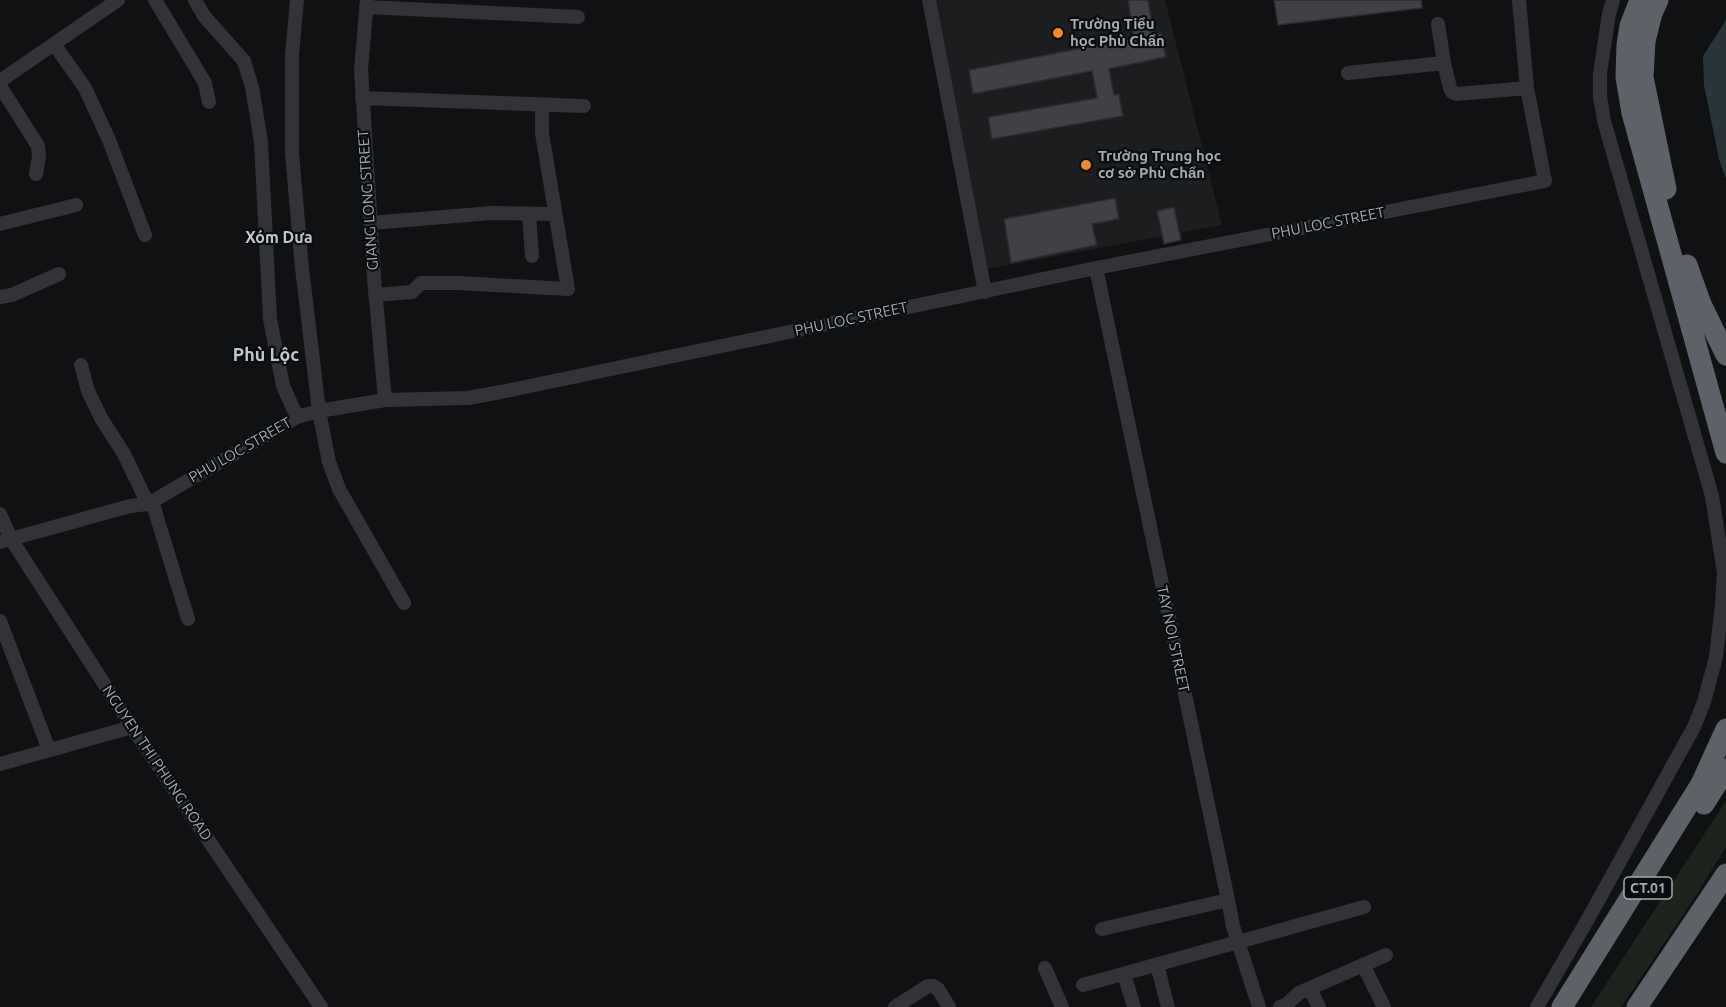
<!DOCTYPE html>
<meta charset="utf-8">
<style>
body{margin:0}
canvas{display:block;background:#101112}
</style>
<canvas width="1726" height="1007"></canvas>
<script>
const context = document.querySelector('canvas').getContext('2d');
context.lineJoin = 'round';
function paint(path, color) { context.fillStyle = color; context.fill(path, 'evenodd'); }
const toPath = rows => new Path2D(rows.map(r => 'M' + r).join(''));
function trace(path, color, width, dash) { context.strokeStyle = color; context.lineWidth = width; context.lineCap = dash ? 'butt' : 'round'; context.setLineDash(dash || []); context.stroke(path); }
function label(font, color, halo, rows, align = 'center') {
  context.font = font + ' Ubuntu,sans-serif'; context.lineWidth = 4.5; context.setLineDash([]); context.textBaseline = 'middle'; context.strokeStyle = halo; context.fillStyle = color; for (const [text, x, y, turn = 0] of rows) {
    context.save(); context.translate(x, y); context.rotate((+turn || 0) * Math.PI / 180); context.textAlign = isNaN(turn) ? turn : align; if (halo) context.strokeText(text, 0, 0); context.fillText(text, 0, 0); context.restore();
  }
}
const built = toPath([
 [936,0,1165,0,1222,225,987,269,955,106]
]);
const green = toPath([
 [1726,801,1726,847,1691,903,1621,1007,1591,1007]
]);
const water = toPath([
 [1726,20,1726,179,1719,159,1704,85,1703,56]
]);
const building = toPath([
 [1128,0,1148,0,1154,35,1161,33,1166,57,1109,69,1114,95,1119,94,1123,116,992,139,988,117,1097,98,1092,71,973,94,969,70,1134,38,1128,0],
 [1274,0,1421,0,1422,8,1278,25,1274,0],
 [1115,198,1119,219,1092,224,1097,245,1011,263,1004,219,1115,198],
 [1174,207,1181,240,1164,244,1157,211,1174,207]
]);
const minor = toPath([
 [155,0,205,83,209,102],
 [195,0,204,16,244,61,252,87,261,142,270,319,283,386,297,417],
 [297,0,292,56,292,153,302,268,319,411,329,462,339,489,404,603],
 [367,0,361,70,374,277,385,400],
 [929,0,985,292],
 [366,7,578,17],
 [1438,24,1444,63,1450,88,1452,92,1457,94,1527,88],
 [54,44,85,88,109,140,145,235],
 [1348,73,1444,63],
 [0,81,118,0],
 [0,86,38,146,39,156,36,174],
 [362,98,584,106],
 [529,214,532,256],
 [370,223,492,213,555,214],
 [0,224,76,205],
 [1096,268,1228,900,1233,926,1259,1007],
 [375,295,412,292,421,283,458,283,568,289,542,133,542,105],
 [0,297,12,295,59,274],
 [81,365,88,391,101,418,124,454,148,504],
 [152,501,188,619],
 [0,514,11,539,132,727,321,1007],
 [0,542,130,506,148,504,297,417,319,411,385,400,468,398,501,392,1096,268,1545,181,1527,88,1519,0],
 [0,621,49,750],
 [0,764,132,727],
 [1102,929,1228,900],
 [1157,965,1168,1007],
 [1363,965,1384,1007],
 [1045,968,1062,1007],
 [1124,974,1134,1007],
 [1083,985,1364,907],
 [1310,989,1319,1007],
 [895,1007,928,986,933,986,938,989,949,1007],
 [1280,1007,1286,1005,1299,993,1386,955],
 [1537,1007,1588,919,1694,727,1704,702,1716,657,1722,604,1724,573,1712,496,1604,121,1600,96,1600,73,1609,14,1613,0]
]);
const highway = toPath([
 [1640,0,1630,26,1627,45,1626,77,1632,113,1726,453],
 [1658,0,1652,13,1645,41,1643,77,1666,189],
 [1687,265,1701,304,1726,355],
 [1704,804,1726,769],
 [1562,1007,1701,784,1726,729],
 [1637,1007,1726,874]
]);
const markers = [
 [1058,33,6,"#ee892c"],
 [1086,165,6,"#ee892c"]
];
const shields = [
 [1648,888,48]
];
const shieldNames = [
 ["CT.01",1648,888]
];
const poiNames = [
 ["Trường Tiểu",1070,24],
 ["học Phù Chẩn",1070,41],
 ["Trường Trung học",1098,156],
 ["cơ sở Phù Chẩn",1098,173]
];
const streetNames = [
 ["GIANG LONG STREET",368,200,-94],
 ["PHU LOC STREET",1328,223,-11],
 ["PHU LOC STREET",851,319,-12],
 ["PHU LOC STREET",240,450,-30],
 ["TAY NOI STREET",1173,639,78],
 ["NGUYEN THI PHUNG ROAD",157,763,56]
];
const neighbourhoodNames = [
 ["Xóm Dưa",279,238]
];
const quarterNames = [
 ["Phù Lộc",266,355]
];
paint(built, '#1c1d1f');
paint(green, '#1d241d');
paint(water, '#2a353a');
paint(building, '#3f4145');
trace(building, '#2a2b2e', 1.5);
trace(minor, '#313337', 14);
trace(highway, '#5e6268', 21);
for (const [x, y, r, color] of markers) { const dot = new Path2D(); dot.arc(x, y, r, 0, 2 * Math.PI); context.fillStyle = color; context.fill(dot); trace(dot, '#0b0c0d', 2); }
for (const [x, y, w] of shields) { const box = new Path2D(); box.roundRect(x - w / 2, y - 11, w, 22, 4.5); context.fillStyle = '#0b0c0d'; context.fill(box); trace(box, '#a2aab2', 1.5); }
label('bold 14px', '#a2aab2', null, shieldNames);
label('bold 15px', '#a2aab2', '#0b0c0d', poiNames, 'left');
label('15px', '#a2aab2', '#0b0c0d', streetNames);
label('bold 16px', '#c3c8cf', '#0b0c0d', neighbourhoodNames);
label('bold 18px', '#c3c8cf', '#0b0c0d', quarterNames);
</script>
